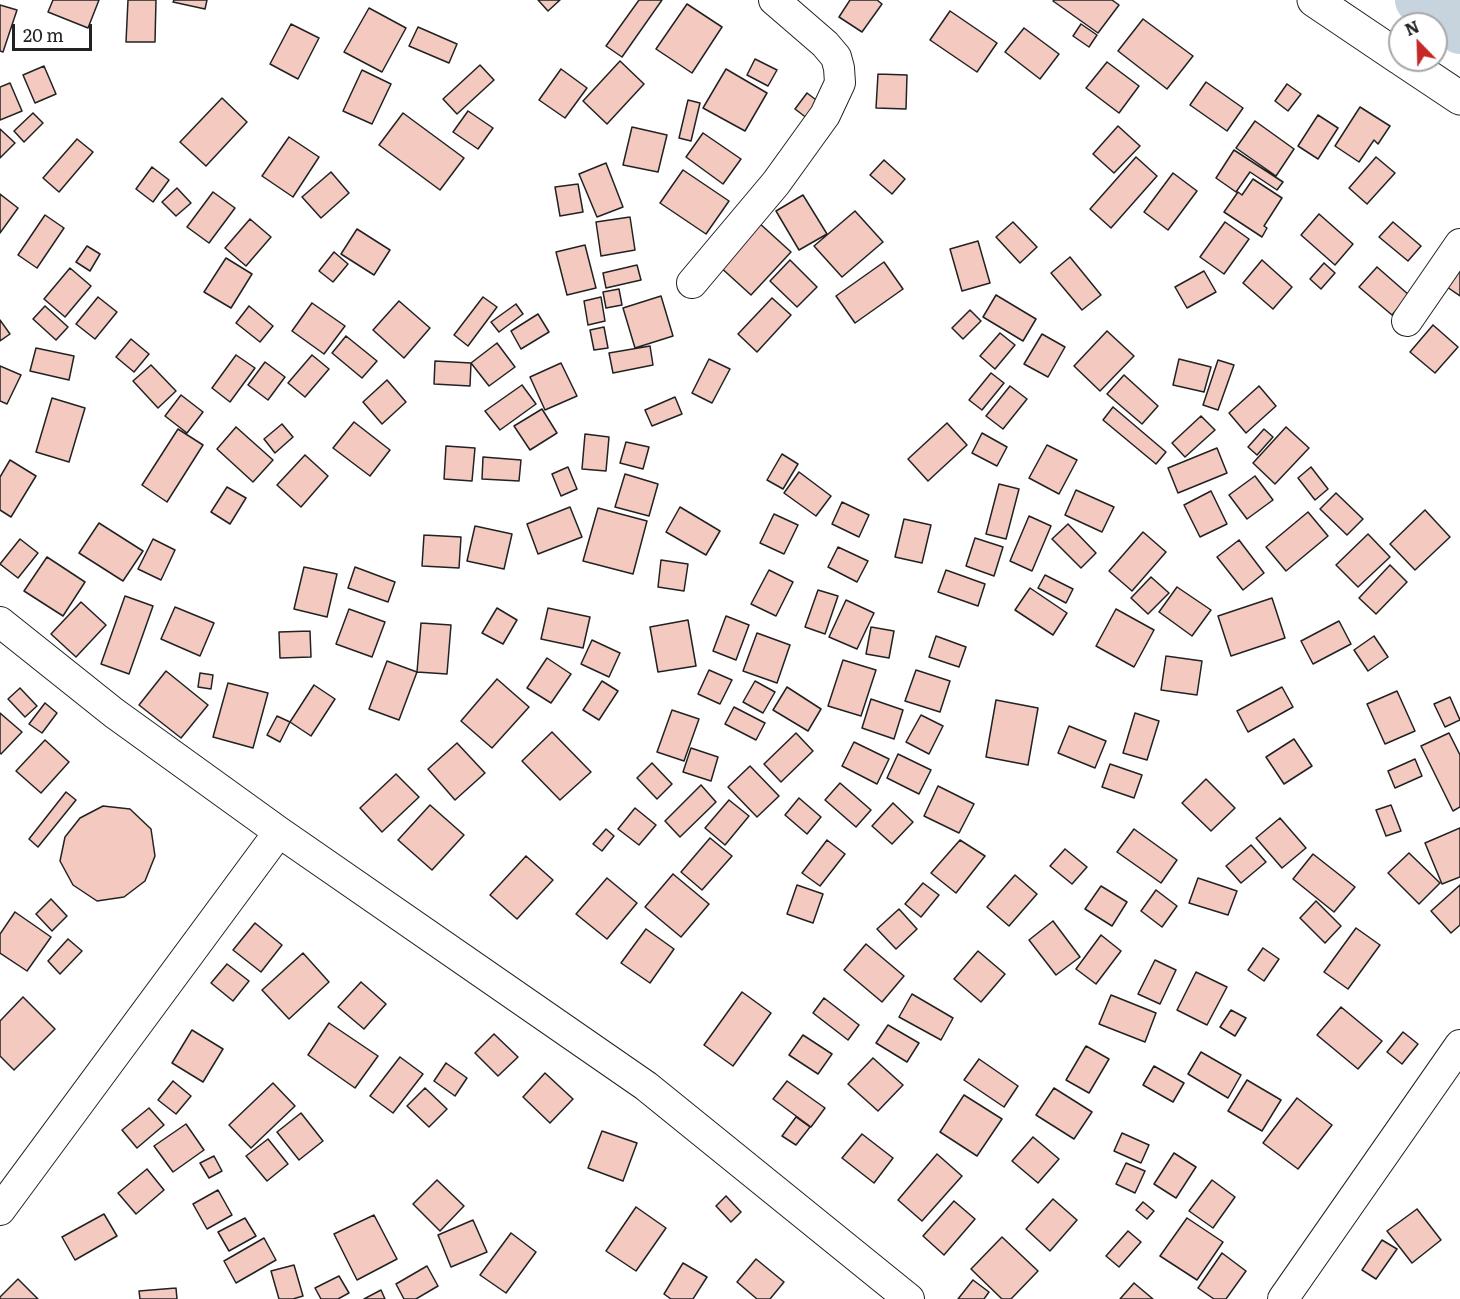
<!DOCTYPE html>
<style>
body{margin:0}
#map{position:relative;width:1460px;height:1299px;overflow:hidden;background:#fff;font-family:Literata,serif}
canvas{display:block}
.north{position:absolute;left:1388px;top:12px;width:60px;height:60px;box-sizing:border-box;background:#fff;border:2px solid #a7a7a7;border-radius:50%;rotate:337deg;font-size:16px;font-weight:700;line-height:24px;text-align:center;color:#222}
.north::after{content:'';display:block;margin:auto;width:21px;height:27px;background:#c62828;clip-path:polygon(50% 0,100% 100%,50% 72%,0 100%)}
.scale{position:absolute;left:12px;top:24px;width:80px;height:27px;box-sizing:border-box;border:3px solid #222;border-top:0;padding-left:8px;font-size:18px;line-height:21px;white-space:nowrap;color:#222;-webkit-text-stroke:4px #fff;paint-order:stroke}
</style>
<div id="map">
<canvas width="1460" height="1299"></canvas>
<div class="north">N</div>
<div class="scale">20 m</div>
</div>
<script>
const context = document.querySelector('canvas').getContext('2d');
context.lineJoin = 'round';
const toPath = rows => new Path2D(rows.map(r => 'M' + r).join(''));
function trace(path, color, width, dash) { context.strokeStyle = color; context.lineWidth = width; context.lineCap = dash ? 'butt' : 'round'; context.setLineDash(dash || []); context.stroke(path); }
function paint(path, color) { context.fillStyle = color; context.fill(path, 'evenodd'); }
const river = toPath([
 [1419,0,1460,30]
]);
const building = toPath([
 [53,0,99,0,88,28,48,12,53,0],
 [128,0,156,0,155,42,126,42,128,0],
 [174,0,207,0,205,9,173,2,174,0],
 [538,0,560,0,548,11,538,0],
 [639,0,662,0,622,57,606,46,639,0],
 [850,0,877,0,882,4,862,32,839,17,850,0],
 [1054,0,1112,0,1119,5,1098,33,1053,1,1054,0],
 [687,4,722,27,692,73,656,49,687,4],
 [0,5,17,10,3,52,0,51,0,5],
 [369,8,406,28,382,72,344,52,369,8],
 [950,11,997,43,977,72,930,40,950,11],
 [1143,19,1193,56,1167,89,1118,51,1143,19],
 [291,24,319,38,298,79,270,64,291,24],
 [1081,24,1097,35,1089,47,1073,36,1081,24],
 [418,27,457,44,449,63,409,46,418,27],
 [1024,28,1059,54,1040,79,1005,52,1024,28],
 [755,59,777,70,768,86,747,75,755,59],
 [620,61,644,84,607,124,583,101,620,61],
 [1107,62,1139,86,1119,113,1086,88,1107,62],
 [480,65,494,80,457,114,443,99,480,65],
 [44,66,56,94,35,103,23,75,44,66],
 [561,69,587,88,565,118,539,100,561,69],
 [726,69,767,93,745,131,703,108,726,69],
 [362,70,391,84,372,124,343,111,362,70],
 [878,74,907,75,906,109,876,108,878,74],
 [1206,82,1243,108,1227,131,1190,105,1206,82],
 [10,83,22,111,0,120,0,87,10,83],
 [1287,84,1301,94,1288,111,1275,101,1287,84],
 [807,93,824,106,812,122,795,109,807,93],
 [222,98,247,122,206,166,180,142,222,98],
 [688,100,700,103,691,141,679,138,688,100],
 [1360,107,1390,126,1378,144,1374,140,1359,162,1335,146,1360,107],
 [468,111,493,128,478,149,453,132,468,111],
 [33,113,43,123,24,142,14,131,33,113],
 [403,113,464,158,440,190,379,145,403,113],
 [1318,115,1338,128,1318,159,1298,146,1318,115],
 [1255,121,1294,149,1276,176,1236,148,1255,121],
 [1118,126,1140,146,1114,173,1093,154,1118,126],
 [632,127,667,135,658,172,623,165,632,127],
 [0,129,15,143,0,158,0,129],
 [703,133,741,159,723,184,686,157,703,133],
 [289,137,319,157,293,197,262,176,289,137],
 [77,139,93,152,59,192,43,178,77,139],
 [1234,150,1283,182,1277,190,1250,172,1236,192,1216,178,1234,150],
 [1136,157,1157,176,1111,228,1090,209,1136,157],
 [1376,157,1395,173,1367,204,1349,188,1376,157],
 [884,160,905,179,892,194,870,175,884,160],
 [606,163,623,207,597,217,579,174,606,163],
 [152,167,169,180,153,202,136,189,152,167],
 [683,170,729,201,706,234,660,203,683,170],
 [331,172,349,193,321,218,302,197,331,172],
 [1173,173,1197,191,1168,230,1144,212,1173,173],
 [1253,179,1282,198,1264,226,1267,228,1262,237,1224,212,1238,192,1242,195,1253,179],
 [578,184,583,212,560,216,555,187,578,184],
 [177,188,191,203,176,216,162,202,177,188],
 [213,192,235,208,209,243,187,227,213,192],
 [0,194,18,208,0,233,0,194],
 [803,195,827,234,799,250,776,211,803,195],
 [855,211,883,242,842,277,814,246,855,211],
 [1319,214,1353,244,1335,265,1301,235,1319,214],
 [45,215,64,228,37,268,18,255,45,215],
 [630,217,635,250,601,256,596,222,630,217],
 [250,219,271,237,246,266,225,248,250,219],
 [758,222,791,252,751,295,718,265,758,222],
 [1013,222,1037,247,1020,263,996,237,1013,222],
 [1225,222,1249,239,1224,274,1200,257,1225,222],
 [1393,222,1421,246,1408,261,1379,237,1393,222],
 [357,229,390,250,374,275,341,254,357,229],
 [978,241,990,283,962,291,950,249,978,241],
 [585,245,596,288,567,295,556,252,585,245],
 [87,246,100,254,90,271,76,262,87,246],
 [334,252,348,264,333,282,319,271,334,252],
 [1070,257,1101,295,1082,310,1051,273,1070,257],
 [226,258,252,274,231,308,204,292,226,258],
 [790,260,817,287,797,307,770,281,790,260],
 [1262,260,1292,287,1273,309,1243,283,1262,260],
 [884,262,903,289,855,323,836,296,884,262],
 [1324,263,1335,273,1321,289,1310,279,1324,263],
 [1460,263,1460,296,1444,285,1460,263],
 [637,265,641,280,606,288,603,273,637,265],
 [1377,267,1409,295,1392,315,1359,287,1377,267],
 [70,268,91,286,65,317,44,299,70,268],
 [1204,271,1216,292,1187,308,1175,287,1204,271],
 [619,289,622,305,606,308,603,292,619,289],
 [996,295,1036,319,1023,341,983,317,996,295],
 [661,296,673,336,635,348,623,308,661,296],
 [98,297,117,312,95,339,76,324,98,297],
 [483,297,497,307,468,346,454,335,483,297],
 [601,297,605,321,588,325,584,301,601,297],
 [772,298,791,315,757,352,738,334,772,298],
 [399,301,430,328,404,358,373,330,399,301],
 [312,303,345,326,324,354,292,331,312,303],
 [516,304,523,314,499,332,491,322,516,304],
 [45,306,68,327,56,340,33,319,45,306],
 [249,306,273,326,260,342,236,323,249,306],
 [970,310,981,321,963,339,952,328,970,310],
 [538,314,549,332,521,349,511,331,538,314],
 [0,320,10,334,0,341,0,320],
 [1433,325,1458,347,1435,373,1410,352,1433,325],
 [604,327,608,348,594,350,590,330,604,327],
 [1107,331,1134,356,1100,391,1074,366,1107,331],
 [1000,333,1015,345,995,369,980,356,1000,333],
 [1042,334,1065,347,1048,377,1024,364,1042,334],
 [346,336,377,361,362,378,332,353,346,336],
 [131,339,149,354,134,372,116,357,131,339],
 [497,343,515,367,489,386,471,363,497,343],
 [650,346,653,365,613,373,609,353,650,346],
 [36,348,74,356,69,380,30,371,36,348],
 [236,355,255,368,230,402,212,388,236,355],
 [312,355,329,369,305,397,288,383,312,355],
 [709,359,730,369,712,403,692,393,709,359],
 [1179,359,1211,367,1204,392,1173,385,1179,359],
 [1218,360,1234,365,1218,410,1203,405,1218,360],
 [435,361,471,363,470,386,434,384,435,361],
 [265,362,285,377,268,400,248,385,265,362],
 [561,363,577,396,545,410,530,377,561,363],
 [151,365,176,391,158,408,133,381,151,365],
 [0,366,21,375,7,404,0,401,0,366],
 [991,373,1004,383,982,410,969,400,991,373],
 [1124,375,1158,406,1142,424,1107,394,1124,375],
 [387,380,406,402,382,424,363,402,387,380],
 [522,385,536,404,500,430,485,411,522,385],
 [1010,386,1027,399,1003,429,986,416,1010,386],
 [1259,386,1276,406,1246,433,1229,413,1259,386],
 [181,395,203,412,187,433,165,416,181,395],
 [675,397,682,414,652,426,645,410,675,397],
 [52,398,85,408,69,462,36,452,52,398],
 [1113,407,1166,452,1156,464,1103,420,1113,407],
 [542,409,557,433,530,450,514,426,542,409],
 [1201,416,1215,430,1185,457,1172,443,1201,416],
 [354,422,390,450,370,476,333,448,354,422],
 [947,423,967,445,928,481,908,459,947,423],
 [282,424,293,437,275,453,264,439,282,424],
 [236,427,273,460,253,482,217,449,236,427],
 [1286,427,1309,448,1275,484,1253,463,1286,427],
 [178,429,203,445,167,502,142,485,178,429],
 [1264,429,1273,437,1257,455,1248,447,1264,429],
 [982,433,1007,447,997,466,972,453,982,433],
 [585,434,609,437,606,471,582,469,585,434],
 [626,442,649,447,643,469,620,463,626,442],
 [1047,445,1077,460,1059,494,1029,478,1047,445],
 [446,446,475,448,472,481,444,479,446,446],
 [1217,448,1227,473,1178,493,1168,468,1217,448],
 [782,454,798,464,783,489,767,480,782,454],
 [305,455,328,476,301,507,277,485,305,455],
 [483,457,521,460,519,481,482,479,483,457],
 [10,460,36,476,11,517,0,510,0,477,10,460],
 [568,467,577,489,561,496,552,474,568,467],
 [1311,467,1328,489,1315,500,1298,478,1311,467],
 [799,472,831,496,816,516,784,493,799,472],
 [625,474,658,484,649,516,615,507,625,474],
 [1255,476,1273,500,1247,519,1229,495,1255,476],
 [999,484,1019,489,1006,539,986,534,999,484],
 [227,487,246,498,230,524,211,512,227,487],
 [1076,490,1114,507,1102,532,1065,515,1076,490],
 [1211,491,1227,524,1200,537,1184,505,1211,491],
 [1336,493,1363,519,1347,535,1320,509,1336,493],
 [842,502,869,515,859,537,832,524,842,502],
 [570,507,582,537,538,554,527,524,570,507],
 [680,507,720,531,706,555,666,532,680,507],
 [598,508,647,521,633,574,583,561,598,508],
 [1425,510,1450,537,1415,570,1390,544,1425,510],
 [1308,512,1328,536,1286,571,1266,547,1308,512],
 [774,514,798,525,784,554,760,543,774,514],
 [1029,516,1051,526,1032,571,1010,561,1029,516],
 [904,519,931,525,922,563,895,557,904,519],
 [99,523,143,551,123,581,79,553,99,523],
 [1068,524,1096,553,1081,568,1052,539,1068,524],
 [475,526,512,534,504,569,467,561,475,526],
 [1143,532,1166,552,1132,591,1109,571,1143,532],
 [1368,534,1390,557,1358,587,1336,565,1368,534],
 [424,535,461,537,459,568,422,566,424,535],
 [975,538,1003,547,994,576,966,566,975,538],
 [20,539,38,553,18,578,0,564,20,539],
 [153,539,175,550,161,580,138,569,153,539],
 [1239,540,1264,573,1243,590,1217,557,1239,540],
 [838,547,868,561,857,582,828,567,838,547],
 [47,557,85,582,63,616,24,591,47,557],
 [661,560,688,564,684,591,658,587,661,560],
 [1390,565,1407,582,1376,614,1359,598,1390,565],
 [304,567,337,574,327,617,294,609,304,567],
 [355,567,395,582,388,602,348,588,355,567],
 [769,570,793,582,776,616,751,604,769,570],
 [946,570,985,584,978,606,938,592,946,570],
 [1045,575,1073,589,1066,603,1038,588,1045,575],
 [1151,577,1169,593,1148,614,1131,598,1151,577],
 [1177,587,1211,610,1192,636,1159,612,1177,587],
 [1030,588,1067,613,1053,635,1015,610,1030,588],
 [818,590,838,596,825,634,805,627,818,590],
 [125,596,153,606,129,674,101,664,125,596],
 [1272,598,1285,638,1231,656,1218,616,1272,598],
 [846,600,874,613,857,649,829,637,846,600],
 [81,602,106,625,76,657,51,634,81,602],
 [175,607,214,623,200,656,161,639,175,607],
 [497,608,517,620,503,644,482,633,497,608],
 [548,608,590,617,583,648,541,639,548,608],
 [349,609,385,622,372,657,336,644,349,609],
 [1116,609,1154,630,1134,667,1096,646,1116,609],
 [726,616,749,625,736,660,713,651,726,616],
 [688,620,696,666,658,672,650,627,688,620],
 [1339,621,1351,644,1313,664,1301,641,1339,621],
 [421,623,451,625,447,674,417,672,421,623],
 [871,627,894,631,889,658,866,654,871,627],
 [310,631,311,657,280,658,279,632,310,631],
 [757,633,790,645,777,683,743,671,757,633],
 [936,636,966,647,959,667,929,657,936,636],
 [1374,636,1388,657,1368,671,1354,650,1374,636],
 [592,640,620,653,609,677,581,664,592,640],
 [1166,656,1202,661,1197,695,1161,690,1166,656],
 [547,658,571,674,551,703,527,688,547,658],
 [843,660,876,670,861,716,828,706,843,660],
 [387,661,417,672,399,720,369,709,387,661],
 [709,670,732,680,720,704,698,694,709,670],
 [916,670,950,681,940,712,905,701,916,670],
 [166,671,208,705,181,738,139,705,166,671],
 [200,673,213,675,211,689,198,687,200,673],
 [497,679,529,707,492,748,461,721,497,679],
 [602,681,618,691,599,720,583,710,602,681],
 [755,681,775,692,763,713,743,702,755,681],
 [228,683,268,693,253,748,213,737,228,683],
 [314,685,335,699,311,736,290,722,314,685],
 [787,687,821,709,808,731,773,710,787,687],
 [1282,687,1293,707,1248,732,1237,711,1282,687],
 [20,688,37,706,25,717,8,699,20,688],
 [1397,691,1415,731,1385,744,1367,704,1397,691],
 [1450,697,1460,720,1445,727,1434,704,1450,697],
 [871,699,903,710,894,739,862,728,871,699],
 [996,700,1038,708,1028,765,986,757,996,700],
 [45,703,57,713,42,733,29,724,45,703],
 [734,707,765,723,756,740,725,724,734,707],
 [672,710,699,719,684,761,657,752,672,710],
 [0,713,22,732,1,754,0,753,0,713],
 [1135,713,1159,721,1147,760,1123,753,1135,713],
 [921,715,943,726,929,754,906,742,921,715],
 [277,716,290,722,280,742,267,735,277,716],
 [1069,726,1106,741,1095,768,1058,753,1069,726],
 [552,732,591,772,560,800,522,761,552,732],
 [796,733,813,751,781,782,764,764,796,733],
 [1449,733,1460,755,1460,807,1453,811,1421,746,1449,733],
 [1294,739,1312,766,1284,784,1266,757,1294,739],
 [45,740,69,762,41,793,16,771,45,740],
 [854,742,889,759,877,784,842,766,854,742],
 [457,743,485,773,455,800,428,769,457,743],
 [691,748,718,757,711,781,683,772,691,748],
 [898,754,931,770,919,794,887,778,898,754],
 [1415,759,1422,776,1395,788,1388,771,1415,759],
 [652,763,672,784,657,799,637,778,652,763],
 [1110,764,1142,775,1134,798,1102,787,1110,764],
 [750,766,779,796,757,817,728,787,750,766],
 [396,774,419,797,382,832,360,808,396,774],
 [1206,779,1235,808,1211,831,1182,803,1206,779],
 [840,783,871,810,856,827,825,800,840,783],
 [701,785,716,802,680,837,665,821,701,785],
 [938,786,974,804,959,833,924,816,938,786],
 [66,792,76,800,38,847,29,839,66,792],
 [799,798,821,817,807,834,785,815,799,798],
 [729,800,749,816,725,845,705,828,729,800],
 [893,803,913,822,892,844,872,826,893,803],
 [430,805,464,835,432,870,398,840,430,805],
 [1391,805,1401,831,1386,836,1376,810,1391,805],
 [103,806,130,809,151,829,155,856,145,881,124,897,97,901,73,885,60,861,65,837,80,818,103,806],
 [635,808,656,825,639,845,618,829,635,808],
 [1280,818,1306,848,1282,868,1256,838,1280,818],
 [1460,828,1460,877,1442,884,1425,843,1460,828],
 [606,829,614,836,602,851,593,844,606,829],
 [1134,829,1177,860,1161,883,1117,852,1134,829],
 [710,838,732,856,702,890,681,872,710,838],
 [827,840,845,854,820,886,802,873,827,840],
 [960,840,985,856,956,893,931,873,960,840],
 [1251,845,1266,862,1241,883,1226,866,1251,845],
 [1065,849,1087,867,1072,884,1050,866,1065,849],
 [1409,853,1440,883,1419,904,1388,873,1409,853],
 [1313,854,1355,887,1334,912,1293,879,1313,854],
 [526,856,553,880,517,919,490,895,526,856],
 [673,874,709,904,681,937,645,907,673,874],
 [1015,875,1037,894,1009,926,987,907,1015,875],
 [607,878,637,903,607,939,576,914,607,878],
 [1198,878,1237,891,1228,915,1189,903,1198,878],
 [923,883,939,895,921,917,905,904,923,883],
 [797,885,823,894,813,923,787,914,797,885],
 [1460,885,1460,925,1451,933,1431,911,1460,885],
 [1101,886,1127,902,1112,926,1085,909,1101,886],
 [1156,890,1177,906,1162,927,1141,911,1156,890],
 [51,899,67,916,52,931,36,914,51,899],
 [1316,901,1341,926,1325,943,1300,918,1316,901],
 [899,909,917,929,896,949,877,929,899,909],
 [15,912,51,937,27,971,0,953,0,934,15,912],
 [1053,921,1080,957,1056,975,1029,940,1053,921],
 [255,923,282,945,261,972,233,950,255,923],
 [1356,928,1380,945,1348,989,1324,972,1356,928],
 [646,929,674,949,650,983,621,963,646,929],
 [1101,935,1121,951,1096,984,1076,969,1101,935],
 [68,939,82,951,60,974,48,961,68,939],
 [866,944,904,976,882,1002,844,970,866,944],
 [1263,948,1279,959,1264,981,1248,970,1263,948],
 [978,951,1005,974,981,1002,954,979,978,951],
 [303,953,329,982,289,1019,262,990,303,953],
 [1155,960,1176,970,1160,1004,1138,994,1155,960],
 [227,964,249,981,233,1001,211,983,227,964],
 [1196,972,1227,987,1207,1025,1177,1010,1196,972],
 [361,982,386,1004,364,1029,338,1007,361,982],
 [742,992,771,1013,733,1066,704,1045,742,992],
 [912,994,953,1018,941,1040,899,1017,912,994],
 [1111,995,1156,1013,1145,1042,1099,1024,1111,995],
 [23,997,55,1029,14,1070,0,1056,0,1021,23,997],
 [824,998,859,1025,848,1040,813,1013,824,998],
 [1341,1007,1382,1041,1358,1069,1317,1035,1341,1007],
 [1231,1010,1246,1018,1235,1036,1220,1027,1231,1010],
 [329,1023,378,1056,355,1088,308,1055,329,1023],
 [888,1025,919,1043,907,1062,876,1043,888,1025],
 [192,1030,223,1049,203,1082,172,1063,192,1030],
 [1403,1032,1418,1044,1402,1064,1387,1052,1403,1032],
 [494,1034,518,1057,498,1076,475,1053,494,1034],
 [803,1035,832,1054,818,1074,789,1055,803,1035],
 [1086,1046,1109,1059,1089,1093,1066,1080,1086,1046],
 [1201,1052,1241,1075,1228,1098,1188,1074,1201,1052],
 [400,1057,423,1074,393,1113,370,1096,400,1057],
 [873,1058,903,1085,878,1111,848,1084,873,1058],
 [979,1059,1018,1086,1004,1107,964,1080,979,1059],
 [446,1063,467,1078,455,1096,434,1081,446,1063],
 [1154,1066,1184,1083,1173,1102,1143,1085,1154,1066],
 [545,1073,573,1099,550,1123,523,1097,545,1073],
 [1247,1080,1281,1100,1262,1131,1228,1111,1247,1080],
 [173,1081,191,1096,176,1114,158,1100,173,1081],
 [787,1081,825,1108,811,1127,773,1099,787,1081],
 [273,1083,295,1106,251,1148,229,1125,273,1083],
 [425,1088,447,1109,429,1127,407,1106,425,1088],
 [1054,1088,1092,1112,1074,1139,1036,1115,1054,1088],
 [964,1095,1002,1119,977,1156,940,1132,964,1095],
 [1297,1098,1332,1125,1298,1169,1263,1143,1297,1098],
 [149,1108,164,1125,137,1148,122,1130,149,1108],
 [301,1113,323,1141,299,1160,277,1132,301,1113],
 [796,1117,810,1127,796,1145,782,1136,796,1117],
 [186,1124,204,1150,173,1172,154,1146,186,1124],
 [602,1131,637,1143,623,1181,588,1168,602,1131],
 [1122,1133,1149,1145,1141,1163,1114,1151,1122,1133],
 [862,1134,893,1158,874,1183,842,1158,862,1134],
 [1033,1137,1059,1159,1038,1183,1012,1161,1033,1137],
 [268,1139,288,1164,267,1181,246,1156,268,1139],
 [1174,1153,1196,1167,1176,1198,1154,1184,1174,1153],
 [937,1154,962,1176,922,1221,898,1200,937,1154],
 [214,1156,222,1171,209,1178,200,1163,214,1156],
 [1126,1163,1145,1171,1135,1193,1116,1184,1126,1163],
 [147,1169,164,1190,136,1214,118,1193,147,1169],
 [437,1180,464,1206,440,1231,413,1204,437,1180],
 [1212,1180,1235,1197,1213,1228,1189,1211,1212,1180],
 [218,1190,232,1215,207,1229,193,1204,218,1190],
 [726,1196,741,1212,731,1222,716,1206,726,1196],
 [1053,1199,1077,1220,1050,1251,1026,1229,1053,1199],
 [954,1201,975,1219,944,1255,923,1236,954,1201],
 [1143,1202,1154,1211,1147,1219,1136,1210,1143,1202],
 [636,1207,666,1228,636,1271,606,1251,636,1207],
 [1417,1209,1441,1240,1412,1263,1387,1231,1417,1209],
 [104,1214,117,1236,75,1260,62,1237,104,1214],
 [374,1215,397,1259,357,1280,334,1234,374,1215],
 [245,1218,256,1236,229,1251,218,1232,245,1218],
 [1187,1218,1223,1242,1197,1280,1160,1256,1187,1218],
 [473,1220,487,1252,451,1267,438,1235,473,1220],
 [1128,1231,1141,1242,1119,1267,1106,1256,1128,1231],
 [511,1233,536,1252,506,1293,480,1275,511,1233],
 [1002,1237,1038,1271,1011,1299,1002,1299,971,1269,1002,1237],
 [264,1238,276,1260,236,1283,224,1261,264,1238],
 [1382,1240,1397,1249,1376,1279,1362,1270,1382,1240],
 [1222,1253,1246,1271,1226,1299,1214,1299,1198,1288,1222,1253],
 [756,1259,784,1282,770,1299,757,1299,737,1282,756,1259],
 [683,1263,707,1277,693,1299,671,1299,664,1294,683,1263],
 [294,1265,303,1296,293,1299,279,1299,271,1271,294,1265],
 [427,1266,438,1286,416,1299,404,1299,396,1284,427,1266],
 [339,1276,349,1293,338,1299,321,1299,315,1288,339,1276],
 [18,1279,38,1299,0,1299,0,1297,18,1279],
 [973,1280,989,1292,984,1299,958,1299,973,1280],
 [1134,1283,1153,1299,1120,1299,1134,1283],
 [176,1288,177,1299,140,1299,139,1291,176,1288],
 [381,1290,385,1299,364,1299,381,1290]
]);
const minor = toPath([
 [692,283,776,183,825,115,840,83,839,68,836,57,825,44,774,0],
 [1407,321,1460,244],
 [0,622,114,713,279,832,646,1086,909,1299],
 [0,1210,279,832],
 [1283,1299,1460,1045]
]);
const major = toPath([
 [1314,0,1400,58],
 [1403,60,1460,98]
]);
trace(river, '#c7d3dd', 48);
paint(building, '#f3c9c0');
trace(building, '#222', 1.5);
trace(minor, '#222', 32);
trace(major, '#222', 35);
trace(minor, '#fff', 30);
trace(major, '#fff', 33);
</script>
